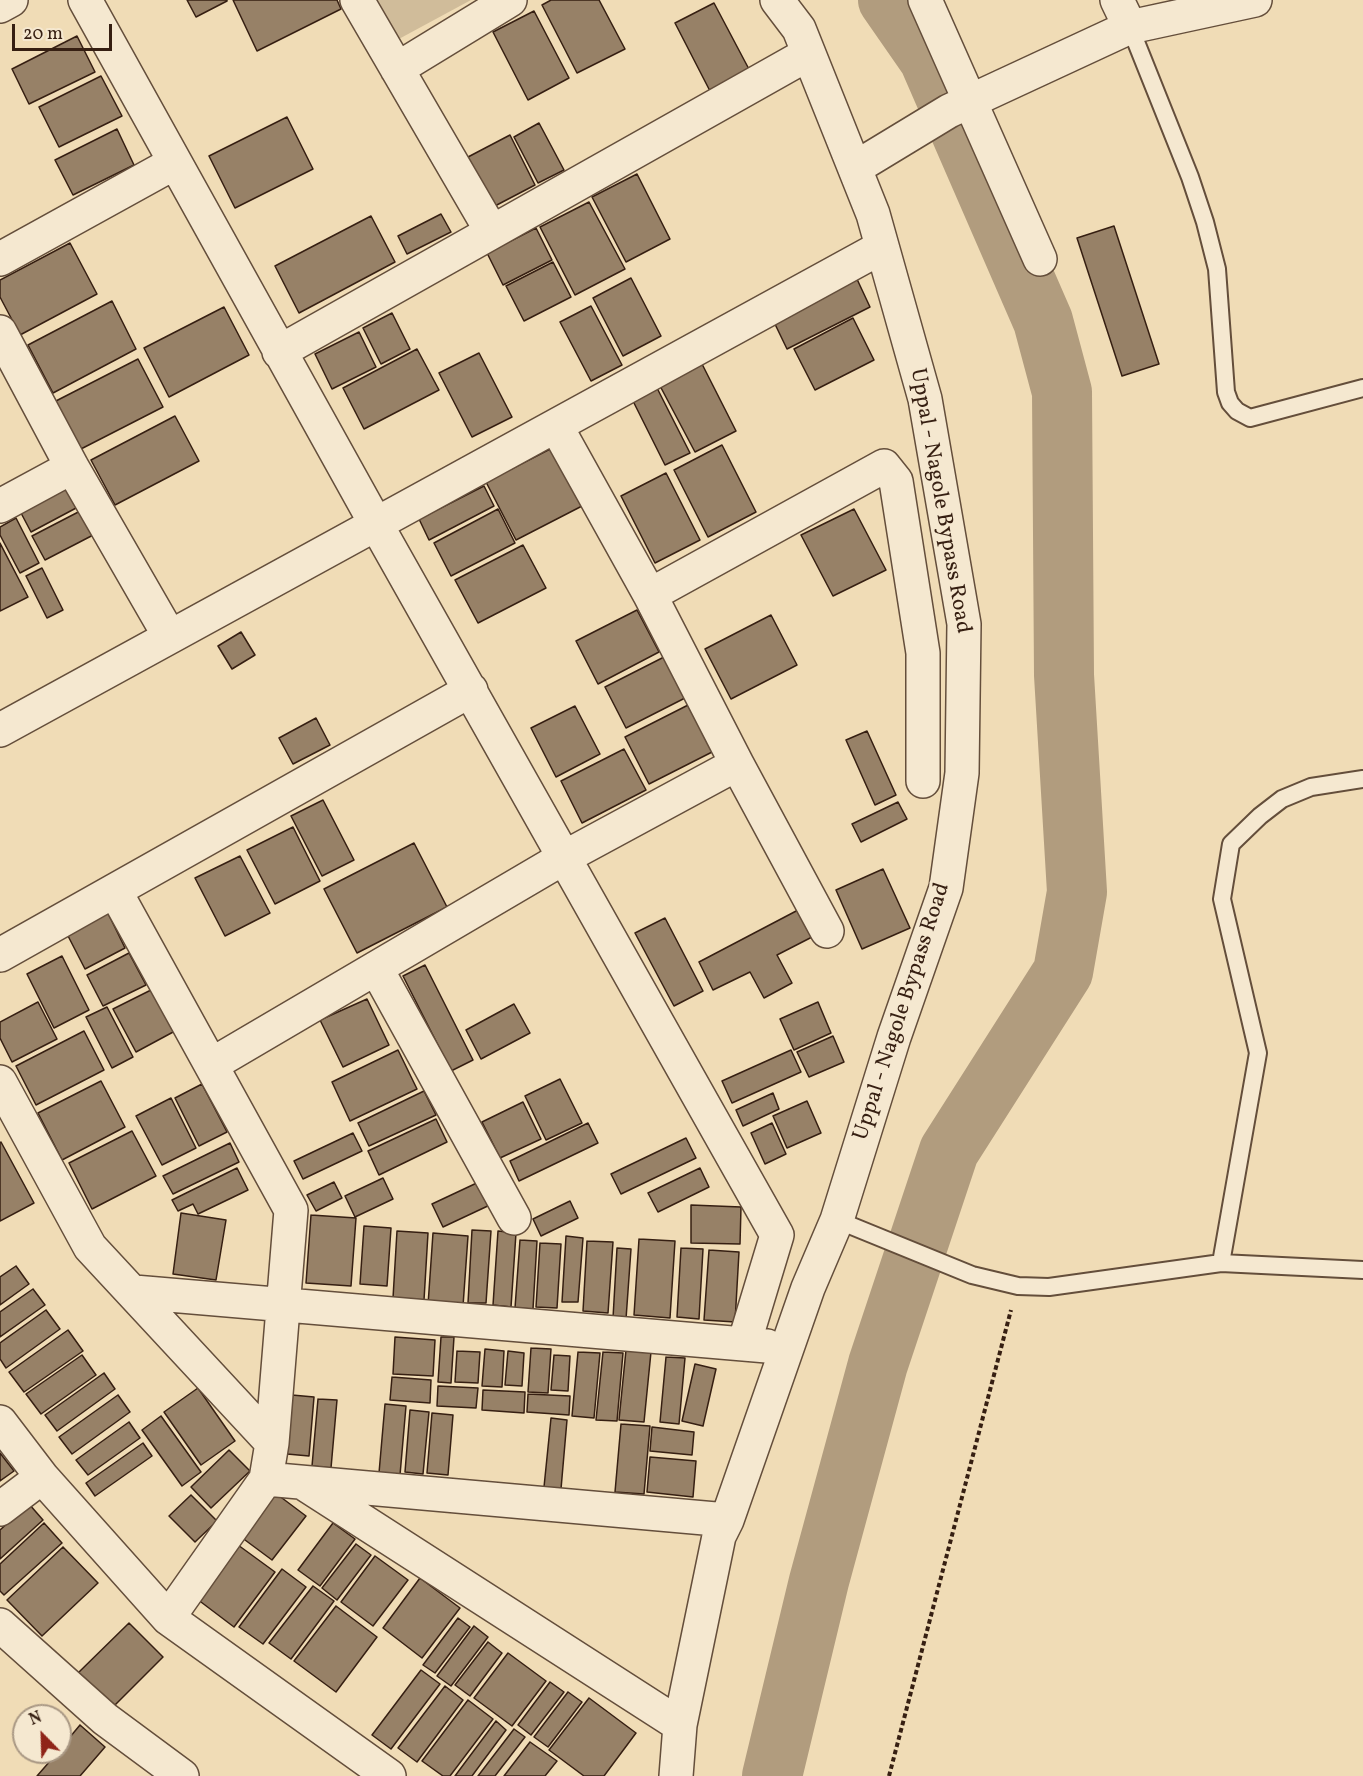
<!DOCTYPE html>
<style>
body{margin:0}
#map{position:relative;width:1363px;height:1776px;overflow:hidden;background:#f0dcb6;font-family:Vollkorn,serif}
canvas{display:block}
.north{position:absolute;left:12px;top:1704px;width:60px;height:60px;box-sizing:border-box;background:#f5e8d0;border:2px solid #a99884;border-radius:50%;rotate:337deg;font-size:16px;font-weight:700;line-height:24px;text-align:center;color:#361f12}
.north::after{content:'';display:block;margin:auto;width:21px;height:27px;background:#8f2418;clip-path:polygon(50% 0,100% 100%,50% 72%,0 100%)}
.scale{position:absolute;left:12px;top:24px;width:100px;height:27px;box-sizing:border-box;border:3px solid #361f12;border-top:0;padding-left:8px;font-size:18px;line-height:21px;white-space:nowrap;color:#361f12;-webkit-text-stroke:4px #f5e8d0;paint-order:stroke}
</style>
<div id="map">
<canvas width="1363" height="1776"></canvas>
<div class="north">N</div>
<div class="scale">20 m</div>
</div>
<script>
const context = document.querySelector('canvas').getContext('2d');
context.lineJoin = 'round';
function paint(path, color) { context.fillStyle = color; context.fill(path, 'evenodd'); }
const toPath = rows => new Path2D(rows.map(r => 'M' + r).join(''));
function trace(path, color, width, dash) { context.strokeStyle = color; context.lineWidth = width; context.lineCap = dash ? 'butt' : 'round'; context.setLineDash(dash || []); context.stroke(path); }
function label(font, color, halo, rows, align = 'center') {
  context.font = font + ' Vollkorn,serif'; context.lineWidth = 6; context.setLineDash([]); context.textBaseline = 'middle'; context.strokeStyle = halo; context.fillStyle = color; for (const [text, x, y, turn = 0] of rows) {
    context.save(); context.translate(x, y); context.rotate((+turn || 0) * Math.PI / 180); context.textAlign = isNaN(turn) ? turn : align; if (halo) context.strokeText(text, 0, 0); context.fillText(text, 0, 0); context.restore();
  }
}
const green = toPath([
 [375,0,471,0,397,40]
]);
const river = toPath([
 [772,1776,819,1581,878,1364,949,1151,1063,972,1077,892,1064,675,1062,392,1043,321,929,59,888,0]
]);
const building = toPath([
 [187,0,227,0,227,1,196,17,187,0],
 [233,0,337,0,341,9,257,51,233,0],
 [551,0,599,0,625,49,577,73,542,5,551,0],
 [714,3,751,73,711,93,675,23,714,3],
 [534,11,569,78,528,100,493,32,534,11],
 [77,36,95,72,29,104,12,69,77,36],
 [101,76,122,116,59,147,39,107,101,76],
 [287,117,313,169,235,208,209,156,287,117],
 [539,123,564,170,538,183,514,137,539,123],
 [117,129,134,165,73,195,55,160,117,129],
 [510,135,535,185,493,207,468,157,510,135],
 [637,174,670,239,626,262,592,197,637,174],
 [589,202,625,269,575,295,540,227,589,202],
 [441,214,451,232,407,254,398,236,441,214],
 [371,216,395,262,299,313,275,266,371,216],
 [1114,226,1159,364,1122,376,1077,238,1114,226],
 [536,228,552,260,503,285,487,253,536,228],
 [70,243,97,294,20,335,0,297,0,280,70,243],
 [553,262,571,297,524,321,506,286,553,262],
 [856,277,870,307,787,349,773,320,856,277],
 [631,278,661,336,623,356,593,298,631,278],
 [112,301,136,349,53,393,28,345,112,301],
 [591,306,622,365,591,381,560,322,591,306],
 [224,307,249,355,169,397,144,348,224,307],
 [392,313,410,349,381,364,363,328,392,313],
 [853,318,874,360,815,390,794,349,853,318],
 [359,332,376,367,332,389,315,354,359,332],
 [417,349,439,390,364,429,343,388,417,349],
 [479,353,512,417,472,437,439,373,479,353],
 [138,359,163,407,77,451,52,403,138,359],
 [701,362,736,431,695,452,659,384,701,362],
 [657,388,690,453,665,465,633,401,657,388],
 [175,416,199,461,115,505,91,460,175,416],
 [722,445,756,512,708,537,674,470,722,445],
 [554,447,584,505,516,540,486,482,554,447],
 [666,473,700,540,655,563,621,496,666,473],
 [484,486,494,506,429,540,419,519,484,486],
 [68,487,78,507,31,532,21,513,68,487],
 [86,508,99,532,45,560,32,536,86,508],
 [498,509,515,543,451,576,434,543,498,509],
 [854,509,886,570,833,596,801,535,854,509],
 [16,518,39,563,20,573,0,535,0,527,16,518],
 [0,543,28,597,0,611,0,543],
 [523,545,546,588,478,623,455,580,523,545],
 [42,568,63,610,47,618,26,576,42,568],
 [637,610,659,652,598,684,576,641,637,610],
 [771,615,797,665,731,699,705,649,771,615],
 [241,632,255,655,232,669,218,646,241,632],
 [666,656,687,697,626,728,605,687,666,656],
 [696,701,720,748,649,784,625,737,696,701],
 [575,706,600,754,556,777,531,728,575,706],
 [316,718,330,745,293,764,279,738,316,718],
 [867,731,896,795,875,805,846,740,867,731],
 [624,749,646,790,582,823,561,781,624,749],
 [323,800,354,860,322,876,291,816,323,800],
 [898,802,907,819,861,842,852,824,898,802],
 [293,827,320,881,275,904,247,850,293,827],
 [414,843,447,907,357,953,324,889,414,843],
 [240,856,270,913,225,936,195,878,240,856],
 [883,869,910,928,862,949,836,890,883,869],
 [800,909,814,936,777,955,792,983,764,998,750,972,713,990,699,962,800,909],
 [107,911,125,948,85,969,66,932,107,911],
 [665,918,703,991,674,1006,635,933,665,918],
 [129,953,146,985,103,1006,87,975,129,953],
 [62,956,89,1010,54,1028,27,974,62,956],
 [425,965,473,1060,451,1071,403,976,425,965],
 [153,989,175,1031,136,1052,113,1009,153,989],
 [367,999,389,1045,343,1067,320,1020,367,999],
 [38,1002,57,1039,12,1062,0,1038,0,1022,38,1002],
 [818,1002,831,1033,794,1050,780,1019,818,1002],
 [514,1004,530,1033,481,1059,466,1030,514,1004],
 [107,1007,133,1057,112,1068,86,1017,107,1007],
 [84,1031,104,1070,36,1105,16,1066,84,1031],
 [833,1036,844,1062,809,1077,797,1052,833,1036],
 [398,1050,417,1089,350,1121,332,1082,398,1050],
 [791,1050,801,1072,732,1103,722,1081,791,1050],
 [560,1079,582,1123,546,1140,525,1096,560,1079],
 [101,1081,125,1127,62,1160,38,1113,101,1081],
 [202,1084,227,1132,199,1146,175,1098,202,1084],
 [424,1091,436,1115,369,1146,358,1123,424,1091],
 [773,1093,779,1109,743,1126,736,1110,773,1093],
 [171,1098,196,1148,162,1165,136,1116,171,1098],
 [807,1101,821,1133,787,1148,773,1116,807,1101],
 [523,1102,541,1139,500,1158,482,1122,523,1102],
 [436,1119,447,1142,379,1175,368,1151,436,1119],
 [588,1123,598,1143,519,1181,510,1161,588,1123],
 [772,1123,786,1154,765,1164,751,1133,772,1123],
 [132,1131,156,1176,92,1209,69,1163,132,1131],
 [353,1133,362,1151,303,1179,294,1161,353,1133],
 [686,1138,696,1158,621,1194,611,1174,686,1138],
 [1,1142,34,1203,0,1221,0,1143,1,1142],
 [230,1143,239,1162,173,1194,163,1176,230,1143],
 [237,1168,248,1190,198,1214,193,1204,178,1211,172,1200,237,1168],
 [700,1168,709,1187,658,1212,648,1193,700,1168],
 [383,1178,393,1199,355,1217,345,1196,383,1178],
 [481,1181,492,1204,443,1227,432,1204,481,1181],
 [334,1182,342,1198,316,1211,307,1195,334,1182],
 [570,1201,578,1218,541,1236,533,1219,570,1201],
 [691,1205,741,1207,740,1244,691,1243,691,1205],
 [181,1213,226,1220,216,1280,173,1274,181,1213],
 [311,1215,356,1218,351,1286,306,1283,311,1215],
 [364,1226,391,1228,387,1286,360,1284,364,1226],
 [472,1230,491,1231,486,1303,468,1303,472,1230],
 [397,1231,428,1233,424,1300,393,1298,397,1231],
 [498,1231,516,1233,511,1307,493,1305,498,1231],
 [433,1233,468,1236,463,1306,428,1305,433,1233],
 [566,1236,583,1238,578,1302,562,1302,566,1236],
 [639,1239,675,1241,670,1318,634,1315,639,1239],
 [520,1240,537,1241,533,1309,515,1308,520,1240],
 [587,1241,613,1242,608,1313,583,1311,587,1241],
 [540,1243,561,1244,557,1308,536,1307,540,1243],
 [617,1248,631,1249,626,1319,613,1318,617,1248],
 [681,1248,703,1249,699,1319,677,1317,681,1248],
 [709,1250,739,1252,735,1322,704,1320,709,1250],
 [16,1266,29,1284,0,1305,0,1277,16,1266],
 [33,1289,45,1305,0,1337,0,1312,33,1289],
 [46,1310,60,1329,6,1368,0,1359,0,1343,46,1310],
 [68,1330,83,1351,24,1392,9,1372,68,1330],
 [395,1337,435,1340,433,1376,393,1374,395,1337],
 [441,1337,454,1337,451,1383,438,1382,441,1337],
 [531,1348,551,1349,548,1393,528,1392,531,1348],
 [485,1349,504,1351,502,1387,482,1386,485,1349],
 [626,1350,651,1352,644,1422,619,1420,626,1350],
 [457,1351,480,1352,478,1383,455,1382,457,1351],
 [508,1351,524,1353,522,1386,505,1385,508,1351],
 [578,1352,600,1353,594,1418,572,1416,578,1352],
 [603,1352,623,1353,617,1421,596,1420,603,1352],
 [82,1355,96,1375,41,1414,26,1394,82,1355],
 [554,1355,570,1356,568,1391,551,1390,554,1355],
 [666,1357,685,1358,679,1424,660,1422,666,1357],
 [695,1364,716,1369,703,1426,682,1421,695,1364],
 [104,1373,115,1389,57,1431,45,1415,104,1373],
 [392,1377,431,1380,430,1403,390,1400,392,1377],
 [438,1386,478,1388,476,1408,437,1406,438,1386],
 [198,1388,235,1441,201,1465,164,1412,198,1388],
 [483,1390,525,1392,524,1413,482,1410,483,1390],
 [528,1394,570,1396,569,1415,527,1412,528,1394],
 [118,1395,130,1412,72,1454,59,1437,118,1395],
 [292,1395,314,1397,309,1456,287,1454,292,1395],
 [318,1399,337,1400,331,1468,312,1466,318,1399],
 [385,1404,406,1406,400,1475,379,1473,385,1404],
 [410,1410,429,1412,423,1474,405,1472,410,1410],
 [432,1413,453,1415,448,1475,427,1473,432,1413],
 [161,1416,201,1472,182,1486,142,1430,161,1416],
 [551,1418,567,1420,561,1489,544,1487,551,1418],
 [129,1422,140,1438,88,1475,76,1460,129,1422],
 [621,1424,650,1426,644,1494,615,1492,621,1424],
 [652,1427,694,1432,692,1455,650,1451,652,1427],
 [143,1443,152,1456,95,1496,86,1483,143,1443],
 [229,1450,250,1471,211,1508,191,1487,229,1450],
 [0,1453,14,1471,0,1481,0,1453],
 [650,1457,696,1461,693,1497,647,1492,650,1457],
 [274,1492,306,1516,272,1560,241,1537,274,1492],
 [191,1495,217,1521,195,1542,169,1516,191,1495],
 [29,1504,43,1520,0,1559,0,1530,29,1504],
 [44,1523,62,1543,4,1595,0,1591,0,1564,44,1523],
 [333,1523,355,1539,320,1586,298,1570,333,1523],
 [356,1544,371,1555,337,1600,322,1588,356,1544],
 [238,1545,275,1572,234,1627,197,1599,238,1545],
 [63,1547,98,1583,42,1636,7,1600,63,1547],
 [375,1556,408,1580,373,1626,341,1602,375,1556],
 [282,1569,306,1587,263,1644,239,1627,282,1569],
 [420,1578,460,1608,422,1658,383,1628,420,1578],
 [313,1586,334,1601,291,1659,269,1643,313,1586],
 [336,1606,377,1637,336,1692,294,1661,336,1606],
 [458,1618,470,1627,435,1673,423,1665,458,1618],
 [129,1623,163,1657,113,1707,78,1673,129,1623],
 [474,1626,488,1637,451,1686,437,1676,474,1626],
 [488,1642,502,1653,470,1696,455,1685,488,1642],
 [508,1653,546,1681,512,1726,474,1698,508,1653],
 [421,1670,440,1684,391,1749,372,1735,421,1670],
 [550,1682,564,1692,531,1735,518,1725,550,1682],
 [445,1686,463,1700,417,1762,398,1748,445,1686],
 [568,1692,582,1702,548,1747,534,1737,568,1692],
 [589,1698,636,1733,604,1776,584,1776,549,1750,589,1698],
 [468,1700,493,1719,450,1776,443,1776,422,1761,468,1700],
 [496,1721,506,1730,472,1776,455,1776,496,1721],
 [80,1725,105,1747,80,1776,37,1776,58,1752,60,1752,60,1749,80,1725],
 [514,1729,525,1737,495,1776,478,1776,514,1729],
 [530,1742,557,1761,545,1776,504,1776,530,1742]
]);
const path = toPath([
 [889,1776,1011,1310]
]);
const service = toPath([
 [1130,27,1190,177,1205,222,1217,269,1226,392,1230,403,1237,411,1250,418,1363,388],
 [837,1220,972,1275,1018,1286,1049,1287,1221,1263,1363,1270],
 [1221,1263,1258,1053,1222,899,1231,844,1260,816,1282,799,1311,787,1363,779]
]);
const minor = toPath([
 [85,0,376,524,777,1235,744,1344],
 [357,0,492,232],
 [925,0,1040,259],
 [1117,0,1130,27],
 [0,6,11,0],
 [397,69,510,0],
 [855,168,949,111,1130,27,1255,0],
 [0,259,174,163],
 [0,332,72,467,170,637],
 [279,352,808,54],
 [556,426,650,595,737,764,827,931],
 [0,506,72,467],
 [650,595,884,466,896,481,923,653,923,781],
 [0,730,882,247],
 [115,891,291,1210,272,1443,266,1479,168,1618],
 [0,955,471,690],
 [376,968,514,1218],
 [211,1065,565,857,737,764],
 [0,1082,90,1247,272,1443],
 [134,1292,767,1346],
 [0,1422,42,1477,168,1618,389,1776],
 [266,1479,727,1520],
 [305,1484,680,1725],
 [0,1509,42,1477],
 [0,1625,105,1719,182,1776],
 [676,1776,680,1725,719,1536,727,1520,808,1288,837,1220,894,1037,946,888,962,773,964,624,925,399,873,214,799,29,777,0]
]);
const streetNames = [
 ["Uppal - Nagole Bypass Road",939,501,80],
 ["Uppal - Nagole Bypass Road",903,1012,-72]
];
paint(green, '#d0bc9a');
trace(river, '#b19c7e', 60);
paint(building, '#978167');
trace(building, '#361f12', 1.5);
trace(service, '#644e3b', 20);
trace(minor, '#644e3b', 36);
trace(path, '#361f12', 4, [4.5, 3]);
trace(service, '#f5e8d0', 16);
trace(minor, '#f5e8d0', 33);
label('22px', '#361f12', '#f5e8d0', streetNames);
</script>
